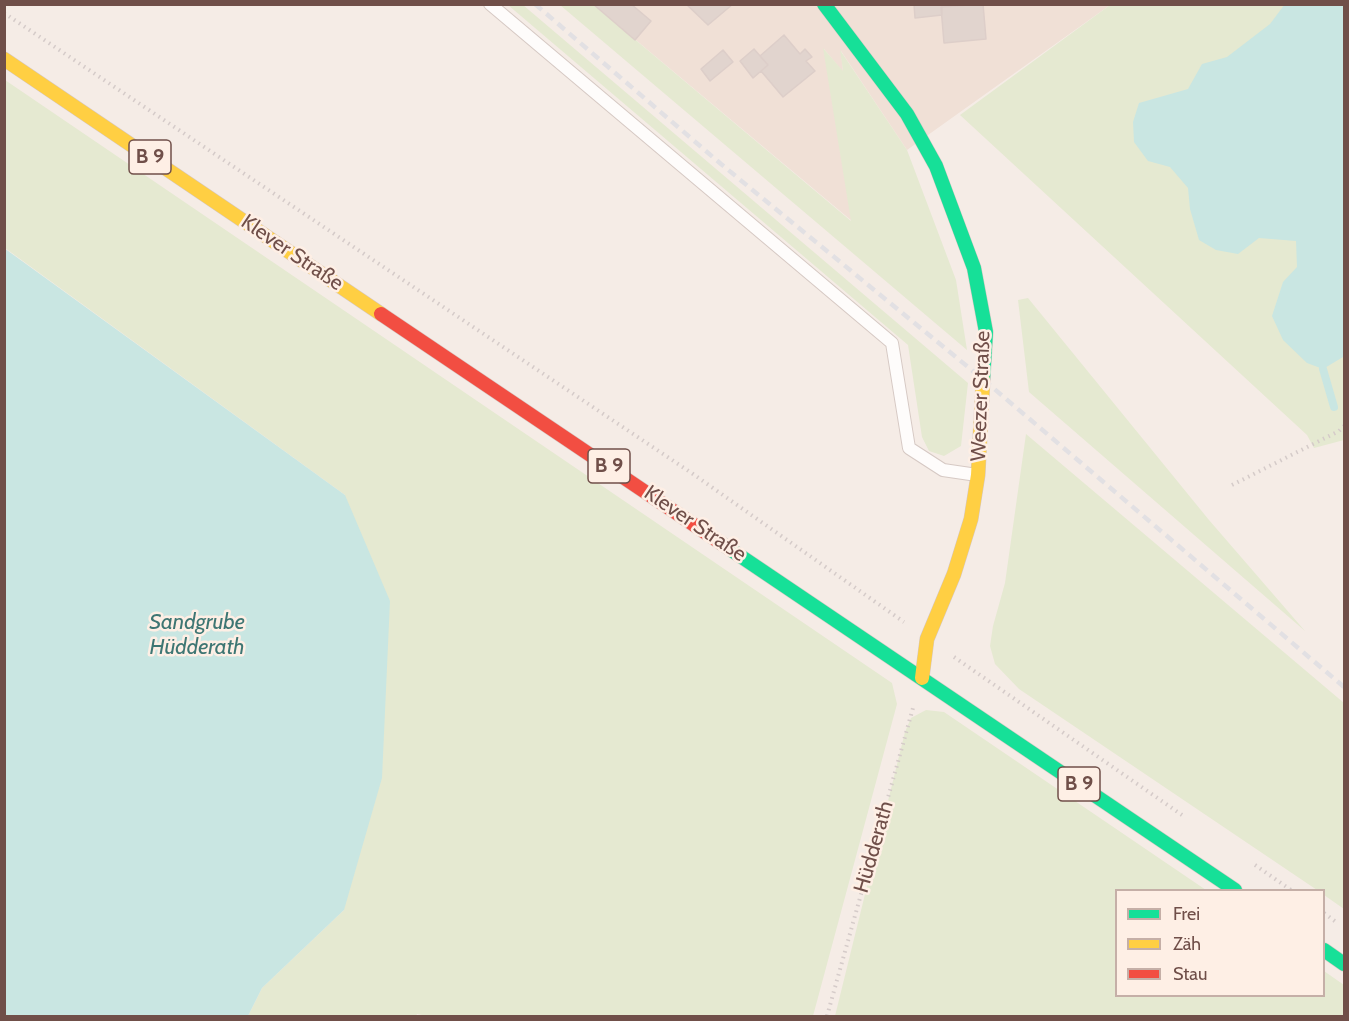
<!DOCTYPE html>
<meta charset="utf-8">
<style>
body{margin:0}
#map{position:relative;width:1349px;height:1021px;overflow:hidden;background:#f5ece6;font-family:Cabin,sans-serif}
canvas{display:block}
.frame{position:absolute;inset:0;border:6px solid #704f49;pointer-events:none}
.legend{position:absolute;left:1115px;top:889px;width:210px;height:108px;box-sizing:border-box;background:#feefe5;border:2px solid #c5afa7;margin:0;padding:8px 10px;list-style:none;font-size:18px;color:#704f49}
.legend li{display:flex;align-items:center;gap:12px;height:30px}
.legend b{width:30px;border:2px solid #c5afa7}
</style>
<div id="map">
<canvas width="1349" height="1021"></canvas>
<div class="frame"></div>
<ul class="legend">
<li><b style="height:8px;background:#16e098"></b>Frei</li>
<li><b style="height:8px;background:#ffcf43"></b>Zäh</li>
<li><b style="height:8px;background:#f24e42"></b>Stau</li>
</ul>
</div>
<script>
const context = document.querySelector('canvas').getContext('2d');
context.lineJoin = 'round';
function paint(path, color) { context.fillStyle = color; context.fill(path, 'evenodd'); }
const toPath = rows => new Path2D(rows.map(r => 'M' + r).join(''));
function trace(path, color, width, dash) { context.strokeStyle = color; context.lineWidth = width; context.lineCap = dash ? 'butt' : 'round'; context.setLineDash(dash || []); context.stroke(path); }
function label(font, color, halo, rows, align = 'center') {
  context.font = font + ' Cabin,sans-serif'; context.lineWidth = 5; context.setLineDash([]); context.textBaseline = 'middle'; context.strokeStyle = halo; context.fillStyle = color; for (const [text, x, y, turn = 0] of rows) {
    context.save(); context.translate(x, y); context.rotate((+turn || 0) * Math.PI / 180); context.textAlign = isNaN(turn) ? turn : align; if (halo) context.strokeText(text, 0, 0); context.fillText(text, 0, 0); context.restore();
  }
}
const residential = toPath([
 [594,5,1110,5,907,150,841,51,843,72,824,49,852,221]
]);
const green = toPath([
 [508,5,523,5,968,383,961,446,944,456,929,451,922,437,908,345],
 [560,5,594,5,851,221,823,48,843,71,840,50,907,150,956,280,967,350],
 [1110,5,1344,5,1344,440,1314,448,1307,435,960,115],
 [5,80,892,683,897,704,813,1016,427,1016,417,1014,416,1016,248,1016,262,988,344,910,345,495,5,248],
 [1028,298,1209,520,1305,631,1029,392,1018,300],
 [1026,434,1344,703,1344,909,1324,895,1324,890,1317,890,1019,689,995,664,990,646,993,626,1005,583],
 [926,710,944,712,1206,890,1116,890,1116,996,1324,996,1324,971,1344,985,1344,1016,835,1016,905,732,911,718]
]);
const water = toPath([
 [1285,4,1344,5,1344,352,1343,357,1323,369,1307,363,1283,340,1272,316,1283,282,1297,267,1296,241,1259,238,1238,254,1216,250,1199,240,1190,209,1188,188,1170,167,1148,161,1134,142,1133,122,1139,103,1188,89,1202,64,1227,57,1270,24],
 [4,248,345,495,390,601,382,778,344,910,262,988,248,1016,5,1016]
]);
const stream = toPath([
 [1323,369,1334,407]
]);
const building = toPath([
 [593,4,631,4,651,21,635,40,593,4],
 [686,4,733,4,708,25,686,4],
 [914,4,942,4,942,15,915,18,914,4],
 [983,4,986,39,944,43,941,7,983,4],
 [784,35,800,54,805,49,812,57,806,61,815,71,783,97,761,71,768,65,760,56,784,35],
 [754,49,768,65,753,78,740,61,754,49],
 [723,50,733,62,710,81,701,69,723,50]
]);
const path = toPath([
 [4,13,693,474,904,622],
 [1232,485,1339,431,1344,426],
 [954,657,1182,815],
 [1255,865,1291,890],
 [1324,913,1336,922],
 [827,1016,913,708]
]);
const lane = toPath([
 [490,4,892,343,909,448,943,470,977,475]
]);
const fast = toPath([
 [824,4,907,114,936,166,974,268,986,332,983,380],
 [721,543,1235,890],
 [1324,950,1344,964]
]);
const slow = toPath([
 [4,59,381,314],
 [922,678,927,639,954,574,971,519,978,475,983,380]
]);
const jam = toPath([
 [381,314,721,543]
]);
const rail = toPath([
 [535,4,721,164,985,381,1344,687]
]);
const shields = [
 [150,157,42],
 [609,466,42],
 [1079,784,42]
];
const shieldNames = [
 ["B 9",150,157],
 ["B 9",609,466],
 ["B 9",1079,784]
];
const streetNames = [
 ["Klever Straße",292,253,34],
 ["Weezer Straße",981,396,-88],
 ["Klever Straße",695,524,34],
 ["Hüdderath",874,847,-74]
];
const waterNames = [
 ["Sandgrube",197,623],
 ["Hüdderath",197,648]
];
paint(residential, '#f0e0d6');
paint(green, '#e5e9d1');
paint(water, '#c9e6e2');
trace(stream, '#c9e6e2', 8);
paint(building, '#e1d4ce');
trace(building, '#ddcec9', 1.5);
trace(lane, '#d6c9c4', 14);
trace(fast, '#d5c7c3', 15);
trace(slow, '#d5c7c3', 15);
trace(jam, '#d5c7c3', 15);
trace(path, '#d5cbc9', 4, [1.5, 4.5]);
trace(lane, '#fefcfb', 12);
trace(fast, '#16e098', 14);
trace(slow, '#ffcf43', 14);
trace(jam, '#f24e42', 14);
trace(rail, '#e2e0e3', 4.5, [9, 6]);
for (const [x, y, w] of shields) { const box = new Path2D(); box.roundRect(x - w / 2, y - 17, w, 34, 4.5); context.fillStyle = '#feefe5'; context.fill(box); trace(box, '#704f49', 1.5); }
label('bold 20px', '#704f49', null, shieldNames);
label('21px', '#704f49', '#feefe5', streetNames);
label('italic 22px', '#3e7673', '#feefe5', waterNames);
</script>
